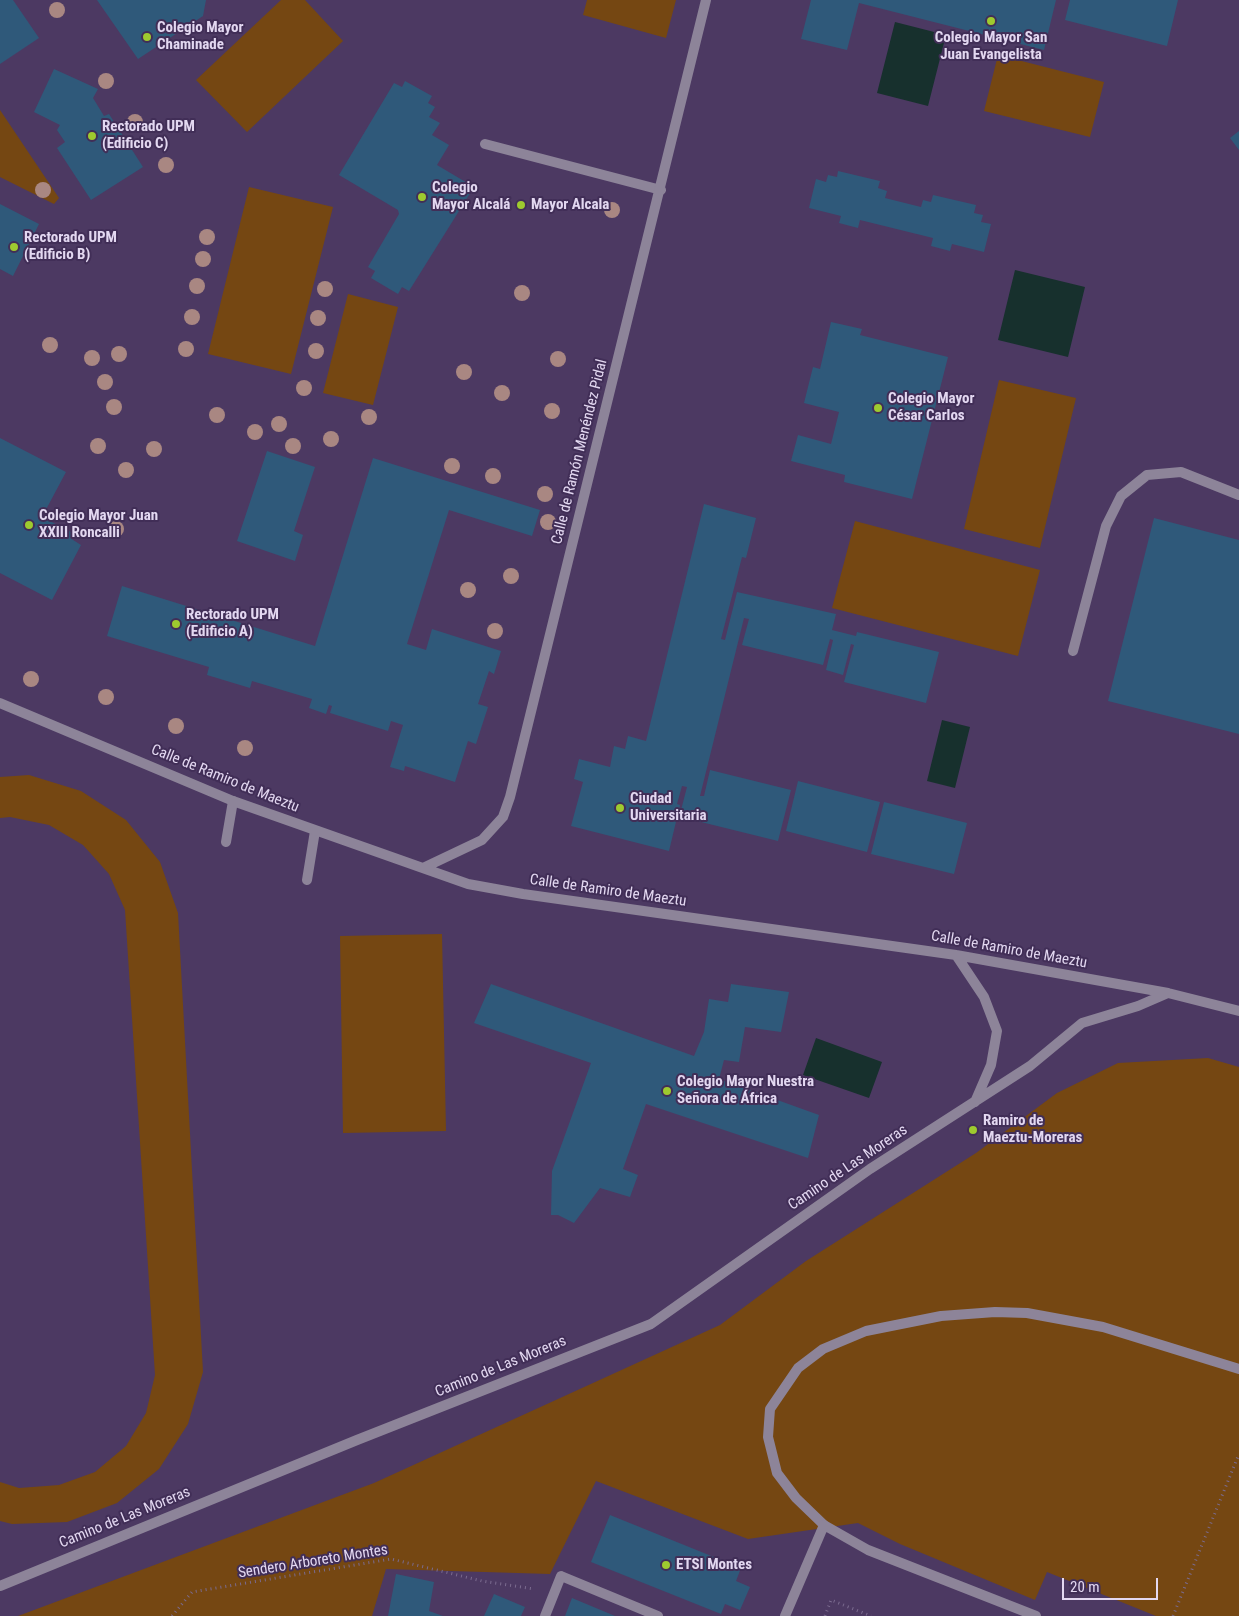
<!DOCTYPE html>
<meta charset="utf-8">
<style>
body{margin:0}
#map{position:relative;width:1239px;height:1616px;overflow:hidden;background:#4c3962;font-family:"Roboto Condensed",sans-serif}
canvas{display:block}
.scale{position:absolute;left:1062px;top:1578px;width:96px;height:22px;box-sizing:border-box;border:2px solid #e3d8f1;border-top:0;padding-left:6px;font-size:15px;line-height:18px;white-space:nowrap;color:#e3d8f1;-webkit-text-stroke:4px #412e57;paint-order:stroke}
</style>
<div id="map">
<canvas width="1239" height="1616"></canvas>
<div class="scale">20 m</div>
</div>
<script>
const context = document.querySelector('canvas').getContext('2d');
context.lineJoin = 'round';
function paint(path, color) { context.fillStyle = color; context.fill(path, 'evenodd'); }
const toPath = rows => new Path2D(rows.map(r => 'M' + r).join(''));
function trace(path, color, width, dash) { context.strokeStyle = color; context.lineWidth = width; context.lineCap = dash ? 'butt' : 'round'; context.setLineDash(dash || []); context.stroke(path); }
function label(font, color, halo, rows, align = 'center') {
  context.font = font + ' "Roboto Condensed",sans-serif'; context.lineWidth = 4; context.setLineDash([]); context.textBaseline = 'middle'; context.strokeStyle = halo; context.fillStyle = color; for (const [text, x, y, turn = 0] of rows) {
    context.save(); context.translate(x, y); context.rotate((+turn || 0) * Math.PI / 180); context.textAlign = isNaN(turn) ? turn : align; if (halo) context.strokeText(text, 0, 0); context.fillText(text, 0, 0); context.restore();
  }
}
const green = toPath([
 [281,0,305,0,343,41,247,132,196,80],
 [587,0,676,0,666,38,583,15],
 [998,55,1104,82,1090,137,984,111],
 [0,110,59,198,54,204,0,177],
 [249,187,333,207,291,374,208,354],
 [348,294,398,307,373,405,323,393],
 [999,380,1076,398,1040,548,964,529],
 [855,521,1040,570,1018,656,832,608],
 [29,775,81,791,126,820,160,862,178,913,203,1372,188,1424,159,1469,117,1503,67,1522,12,1524,0,1521,0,1482,19,1488,59,1485,95,1472,126,1446,146,1413,155,1375,125,910,109,874,83,845,49,825,10,817,0,818,0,777],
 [442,934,446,1131,343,1133,340,936],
 [1208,1058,1239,1067,1239,1616,1156,1616,1047,1572,1035,1600,900,1544,858,1523,748,1539,596,1481,550,1574,386,1569,372,1616,18,1616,374,1483,720,1325,806,1261,976,1153,1057,1093,1118,1063]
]);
const water = toPath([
 [895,22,946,35,928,106,877,93],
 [1015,270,1085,287,1068,357,998,340],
 [942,720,970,727,955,788,927,781],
 [816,1038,882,1062,869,1098,803,1075]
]);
const building = toPath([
 [0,0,13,0,39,38,0,64],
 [97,0,206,0,203,16,138,59],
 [811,0,1056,0,1044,50,859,3,847,50,801,39],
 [1070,0,1178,0,1167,46,1065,20],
 [54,69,98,89,93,98,104,116,109,114,143,167,91,200,57,148,65,142,57,130,60,125,34,112],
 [405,81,432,96,428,103,435,107,429,117,440,123,432,135,449,145,437,165,474,187,409,291,402,287,398,294,371,278,375,271,368,267,399,214,398,210,339,175,394,83,402,87],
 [1239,131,1239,150,1230,138],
 [838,171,880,181,878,188,887,191,885,198,921,207,923,200,931,202,933,195,976,205,974,213,983,215,981,222,991,224,984,252,952,244,950,251,931,246,933,238,860,220,858,228,839,223,841,216,809,208,816,179,826,182,828,175,837,177],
 [0,204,39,224,13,276,0,269],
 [831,322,862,329,860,335,948,357,912,499,844,482,845,475,791,461,798,435,831,444,839,412,804,403,813,367,820,369],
 [0,438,66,472,42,517,73,533,70,538,81,545,52,600,0,573],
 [267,451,315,467,294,531,303,535,295,561,237,541],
 [373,458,540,510,532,536,449,510,407,644,426,650,432,629,501,651,494,674,489,671,478,704,488,707,476,744,468,741,455,782,405,766,404,771,390,767,403,725,391,721,388,731,330,713,332,706,329,705,326,714,309,708,312,699,252,681,250,688,207,675,209,667,107,636,122,586,315,646],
 [704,504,756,518,746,558,742,557,721,639,725,640,737,592,836,614,832,630,856,636,857,632,939,652,926,703,844,682,854,645,851,644,843,675,826,670,833,640,830,639,823,665,742,645,749,619,744,618,700,796,704,796,710,770,791,790,778,841,697,821,698,818,680,814,687,787,682,786,677,804,680,805,669,851,571,826,583,782,574,779,579,759,610,767,614,746,625,749,628,736,646,741],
 [1154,518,1239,540,1239,734,1108,701],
 [798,781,880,802,867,852,786,831],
 [884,802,967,823,954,874,871,854],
 [491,984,694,1056,704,1032,709,999,728,1002,731,984,789,992,781,1032,745,1027,739,1062,724,1060,719,1079,819,1115,808,1158,646,1104,623,1169,638,1175,630,1197,600,1188,574,1223,558,1215,551,1215,552,1171,591,1063,474,1023],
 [610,1515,741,1568,736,1581,750,1587,740,1610,725,1604,721,1614,591,1562],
 [396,1574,434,1582,429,1611,443,1616,388,1616],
 [494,1594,525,1607,521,1616,484,1616],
 [572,1598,615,1616,565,1616]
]);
const path = toPath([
 [172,1616,192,1592,391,1559,482,1581,534,1589],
 [825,1616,831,1600,871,1616],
 [1173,1616,1239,1454]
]);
const service = toPath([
 [485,144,661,190],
 [1073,651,1106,526,1121,496,1147,475,1181,472,1239,495],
 [226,842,233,801],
 [307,880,315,831],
 [824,1525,796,1498,777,1473,768,1437,770,1409,798,1368,823,1349,866,1331,941,1316,995,1312,1027,1313,1103,1327,1239,1369],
 [545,1616,561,1576,658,1616]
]);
const minor = toPath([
 [0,703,233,801,468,884,523,894,956,955,1168,993,1239,1011],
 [423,868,482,840,503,817,510,797,706,0],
 [956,955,984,997,997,1031,991,1065,975,1102],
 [0,1586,357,1440,651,1324,870,1169,1030,1066,1082,1023,1138,1006,1168,993],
 [785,1616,824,1525,868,1550,1036,1616]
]);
const trees = [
 [57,10],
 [106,81],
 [135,122],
 [166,165],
 [43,190],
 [612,210],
 [207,237],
 [203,259],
 [197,286],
 [325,289],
 [522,293],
 [192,317],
 [318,318],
 [50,345],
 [186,349],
 [316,351],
 [119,354],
 [92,358],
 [558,359],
 [464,372],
 [105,382],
 [304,388],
 [502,393],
 [114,407],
 [552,411],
 [217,415],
 [369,417],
 [279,424],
 [255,432],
 [331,439],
 [98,446],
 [293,446],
 [154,449],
 [452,466],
 [126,470],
 [493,476],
 [545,494],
 [548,522],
 [116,529],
 [511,576],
 [468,590],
 [495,631],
 [31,679],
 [106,697],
 [176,726],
 [245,748]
];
const markers = [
 [991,21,5,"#9eca2f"],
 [147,37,5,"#9eca2f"],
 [92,136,5,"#9eca2f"],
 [422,197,5,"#9eca2f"],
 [521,205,5,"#9eca2f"],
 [14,247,5,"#9eca2f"],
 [878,408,5,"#9eca2f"],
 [29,525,5,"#9eca2f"],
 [176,624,5,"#9eca2f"],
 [620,808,5,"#9eca2f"],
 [667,1091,5,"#9eca2f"],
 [973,1130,5,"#9eca2f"],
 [666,1565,5,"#9eca2f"]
];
const poiNames = [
 ["Colegio Mayor",157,28],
 ["Chaminade",157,45],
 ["Colegio Mayor San",991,38,"center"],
 ["Juan Evangelista",991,55,"center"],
 ["Rectorado UPM",102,127],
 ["(Edificio C)",102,144],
 ["Colegio",432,188],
 ["Mayor Alcalá",432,205],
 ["Mayor Alcala",531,205],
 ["Rectorado UPM",24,238],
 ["(Edificio B)",24,255],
 ["Colegio Mayor",888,399],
 ["César Carlos",888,416],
 ["Colegio Mayor Juan",39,516],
 ["XXIII Roncalli",39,533],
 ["Rectorado UPM",186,615],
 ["(Edificio A)",186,632],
 ["Ciudad",630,799],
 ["Universitaria",630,816],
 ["Colegio Mayor Nuestra",677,1082],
 ["Señora de África",677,1099],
 ["Ramiro de",983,1121],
 ["Maeztu-Moreras",983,1138],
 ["ETSI Montes",676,1565]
];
const streetNames = [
 ["Calle de Ramón Menéndez Pidal",580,452,-76],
 ["Calle de Ramiro de Maeztu",225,779,22],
 ["Calle de Ramiro de Maeztu",608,891,8],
 ["Calle de Ramiro de Maeztu",1009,950,10],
 ["Camino de Las Moreras",848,1168,-34],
 ["Camino de Las Moreras",501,1367,-22],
 ["Camino de Las Moreras",125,1518,-22],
 ["Sendero Arboreto Montes",313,1562,-9]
];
paint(green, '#754712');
paint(water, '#17302d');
paint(building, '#2f597a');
trace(path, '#7b6b8f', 3, [1, 4]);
trace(service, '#8d8499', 10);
trace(minor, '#8d8499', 10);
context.fillStyle = '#a98782';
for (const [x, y] of trees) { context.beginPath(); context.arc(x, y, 8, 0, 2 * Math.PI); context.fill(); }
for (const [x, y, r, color] of markers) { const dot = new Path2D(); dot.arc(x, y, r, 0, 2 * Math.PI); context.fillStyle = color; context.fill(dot); trace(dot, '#412e57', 2); }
label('bold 15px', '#e3d8f1', '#412e57', poiNames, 'left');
label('15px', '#e3d8f1', '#412e57', streetNames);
</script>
